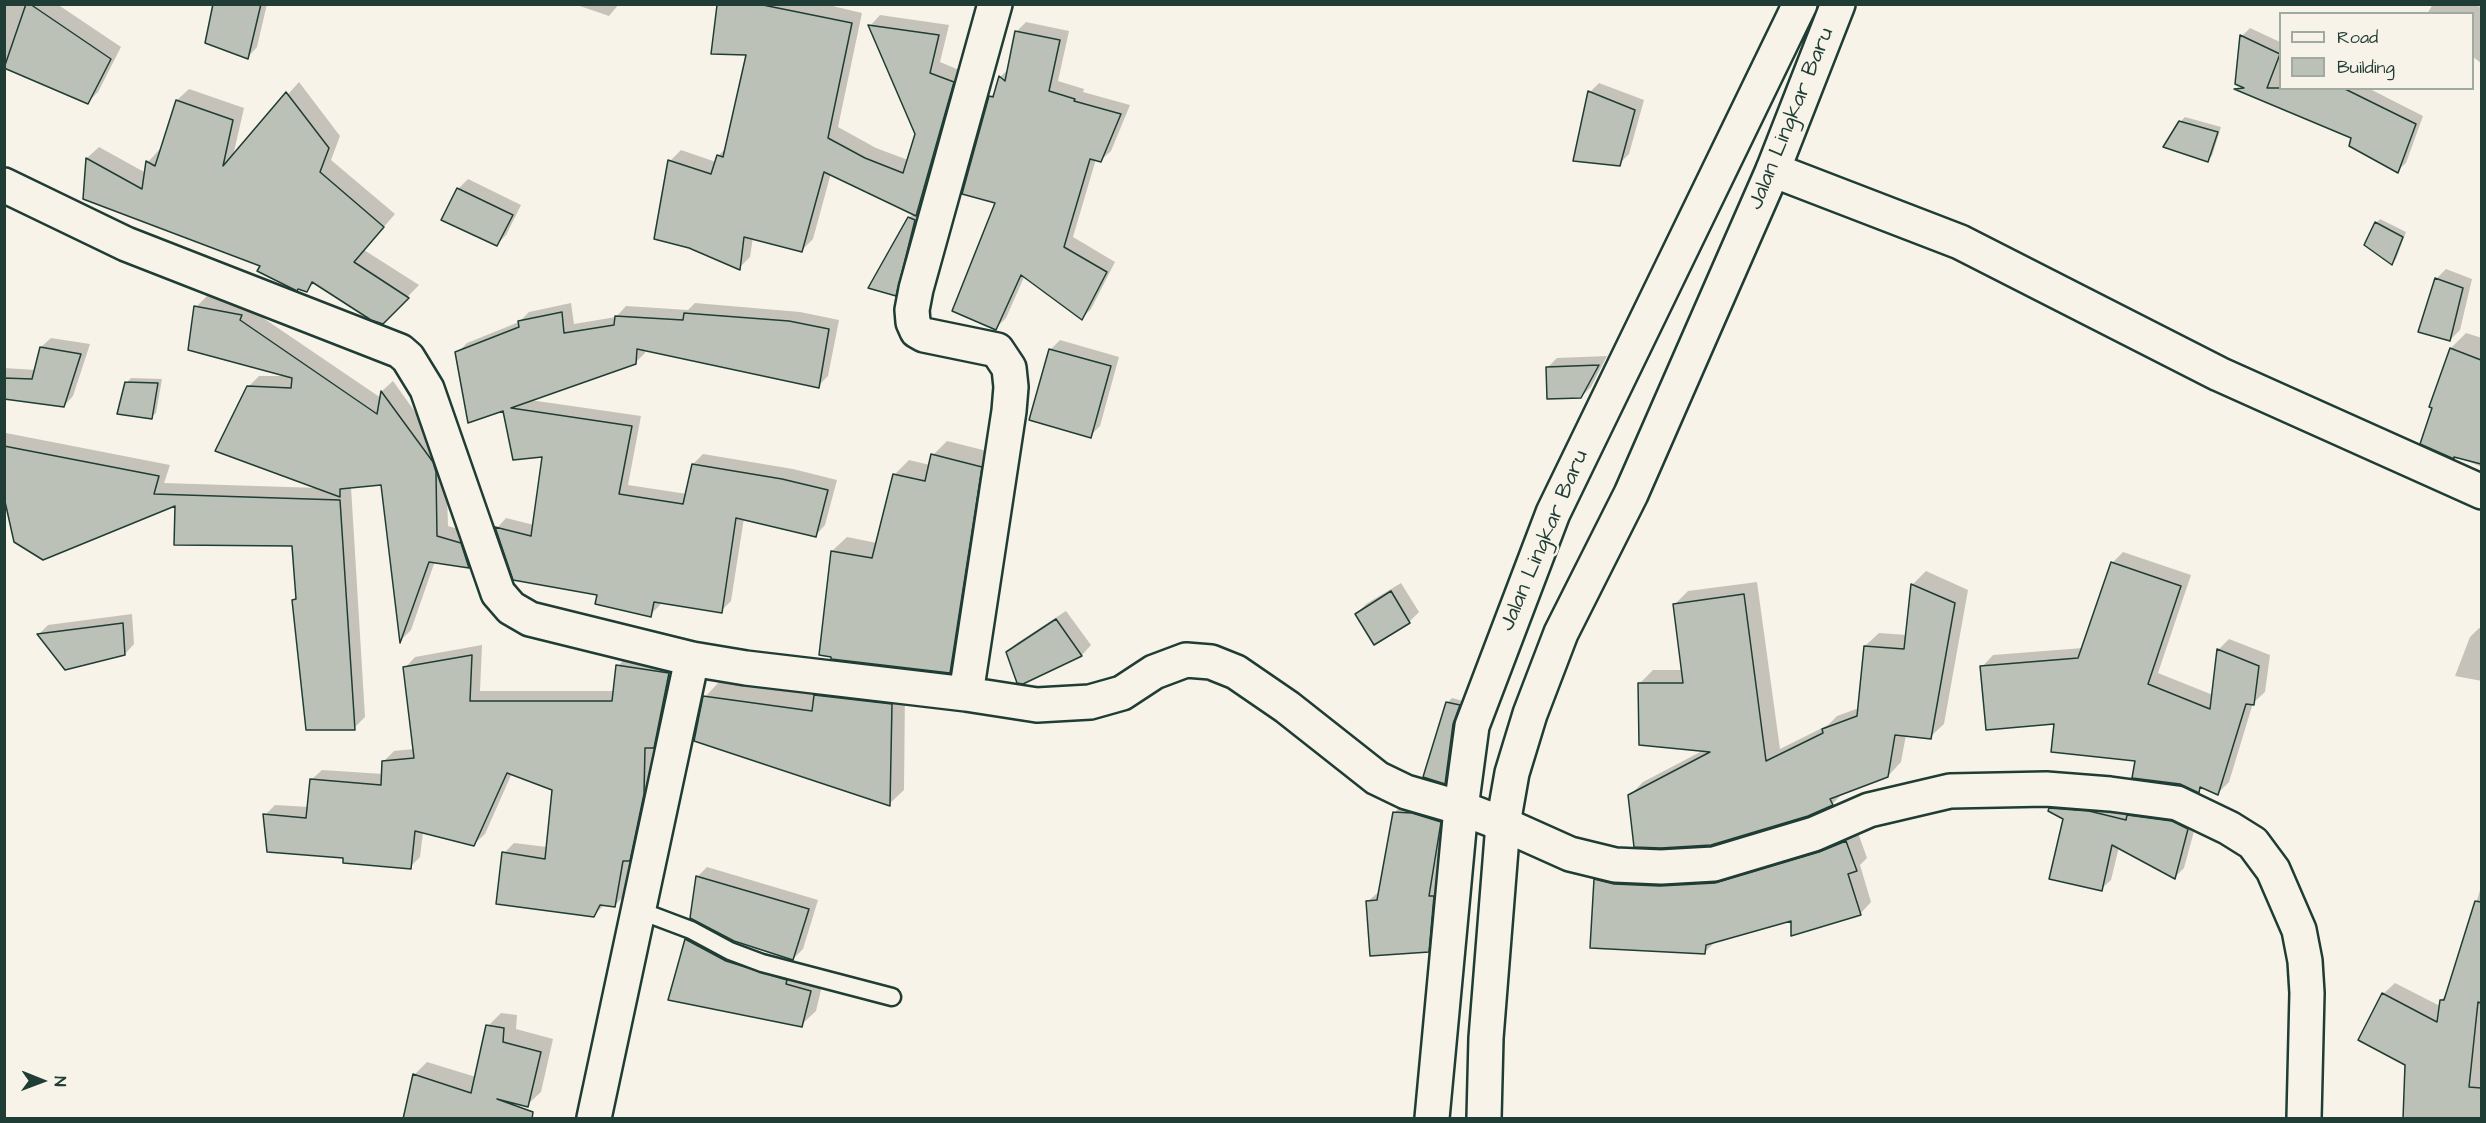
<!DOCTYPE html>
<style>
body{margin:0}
#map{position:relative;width:2486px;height:1123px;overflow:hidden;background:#f7f3e8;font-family:"Architects Daughter",sans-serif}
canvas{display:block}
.frame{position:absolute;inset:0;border:6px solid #1f3d34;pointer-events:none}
.legend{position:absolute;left:2279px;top:12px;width:195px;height:78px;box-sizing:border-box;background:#f7f3e8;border:2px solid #a1aaa0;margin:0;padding:8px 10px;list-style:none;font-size:18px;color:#1f3d34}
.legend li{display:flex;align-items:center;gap:12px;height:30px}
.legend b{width:30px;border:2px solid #a1aaa0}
.north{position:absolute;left:12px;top:1051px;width:60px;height:60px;-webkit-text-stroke:4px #f7f3e8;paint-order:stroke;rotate:91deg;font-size:16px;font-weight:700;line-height:24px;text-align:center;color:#1f3d34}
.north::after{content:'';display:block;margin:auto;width:21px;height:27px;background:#1f3d34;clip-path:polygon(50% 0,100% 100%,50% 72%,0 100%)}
</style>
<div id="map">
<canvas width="2486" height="1123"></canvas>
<div class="frame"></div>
<ul class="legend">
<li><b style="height:8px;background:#f7f3e8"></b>Road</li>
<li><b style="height:16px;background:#bbc1b6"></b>Building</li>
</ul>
<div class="north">N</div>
</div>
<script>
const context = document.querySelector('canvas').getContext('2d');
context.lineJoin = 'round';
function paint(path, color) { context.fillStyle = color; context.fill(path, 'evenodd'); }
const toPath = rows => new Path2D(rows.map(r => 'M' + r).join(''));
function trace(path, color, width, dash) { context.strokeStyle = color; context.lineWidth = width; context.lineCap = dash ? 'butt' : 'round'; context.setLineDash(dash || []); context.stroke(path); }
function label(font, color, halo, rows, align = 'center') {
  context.font = font + ' "Architects Daughter",sans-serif'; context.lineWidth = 5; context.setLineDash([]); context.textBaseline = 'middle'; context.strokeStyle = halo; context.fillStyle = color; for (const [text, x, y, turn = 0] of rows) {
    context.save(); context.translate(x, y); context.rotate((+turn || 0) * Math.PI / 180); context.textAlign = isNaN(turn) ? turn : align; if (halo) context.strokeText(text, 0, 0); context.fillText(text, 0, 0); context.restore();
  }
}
const shadow = toPath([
 [4,4,57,4,121,47,98,92,87,103,4,67],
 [215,4,267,4,257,47,248,57],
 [574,4,619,4,609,16],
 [718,4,824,4,862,13,838,127,876,148,908,160,916,134,870,26,880,15,949,25,940,62,964,72,927,203,921,209,924,210,905,285,895,294,909,218,914,213,831,173,813,239,802,250,753,237,750,257,739,268,670,161,681,150,716,162,718,156,727,147,748,53,712,52],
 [2433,4,2475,4,2479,7,2482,4,2482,64,2472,56,2472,14,2427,14],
 [1026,22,1069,31,1058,81,1084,89,1083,92,1130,105,1111,151,1101,160,1096,159,1073,237,1115,262,1091,309,1082,318,1025,275,1006,318,996,328,997,202,990,97,997,90,1000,77,1009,69,1017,31],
 [2250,28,2280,42,2280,88,2368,88,2423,116,2406,163,2397,171,2352,137,2236,83,2242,36],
 [299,82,340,136,331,160,395,214,364,250,419,285,383,322,315,282,306,291,262,265,85,198,87,158,99,147,146,173,148,162,159,150,161,151,177,100,189,89,244,108,233,156],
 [1599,83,1644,100,1629,154,1619,164,1590,92],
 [2185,117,2221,127,2212,156,2207,160,2180,122],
 [468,179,521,205,506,235,497,244,443,219,458,189],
 [2380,219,2406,232,2396,259,2392,263,2376,223],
 [2446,269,2472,279,2460,330,2450,340,2436,279],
 [207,296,252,304,250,309,381,398,382,391,393,381,443,451,446,460,448,526,472,533,480,555,469,566,435,561,411,630,401,640,383,484,351,487,365,717,354,728,294,600,297,597,293,545,176,504,4,490,6,433,170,465,164,483,319,488,248,387,259,376,288,376,196,307],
 [571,303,574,324,616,317,626,306,688,310,695,303,800,312,839,320,828,376,818,386,645,349,645,353,635,363,530,400,641,416,628,485,687,494,693,464,703,454,793,469,837,480,825,525,816,535,744,518,731,601,721,611,661,601,660,605,650,615,599,593,497,528,506,518,534,525,543,456,457,353,467,343,519,322,529,312],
 [2466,333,2482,338,2482,467,2422,443,2434,407,2430,406,2452,347],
 [51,338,90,344,73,396,64,406,4,398,4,368,36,370,41,347],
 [1060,340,1119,357,1100,426,1090,436,1050,350],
 [1607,356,1591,387,1581,397,1547,368,1557,358],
 [131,378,162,379,156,413,151,417,126,383],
 [947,441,995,453,964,657,950,672,832,551,847,537,877,543,894,475,909,460,930,465,933,455],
 [2123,552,2191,575,2158,673,2213,695,2218,650,2229,639,2270,655,2265,692,2253,703,2229,782,2218,793,2203,786,2198,791,2056,723,1982,667,1993,655,2083,648,2112,563],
 [1926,571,1968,590,1944,724,1930,737,1906,735,1901,762,1888,776,1844,792,1832,804,1630,795,1643,782,1704,750,1639,684,1653,670,1683,670,1674,605,1688,591,1757,582,1780,749,1828,725,1837,716,1859,708,1865,646,1879,633,1907,635,1912,585],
 [1401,583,1419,612,1409,622,1357,614,1366,604],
 [1066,611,1091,645,1082,655,1023,682,1007,652,1017,643],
 [132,614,134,644,125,654,39,634,48,625],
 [2479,628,2482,629,2482,681,2455,676,2470,637],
 [482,645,480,691,614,691,618,666,628,656,678,662,664,736,655,745,654,782,640,849,631,858,625,895,614,906,605,904,593,916,504,853,514,843,547,847,554,789,512,773,485,834,474,844,423,832,420,857,410,867,345,857,265,815,275,805,309,807,311,780,322,770,383,774,383,762,394,751,414,749,405,668,415,657],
 [830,681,905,690,904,790,889,804,705,697,719,682,816,695],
 [1452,698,1463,701,1457,718,1449,778,1445,782,1447,703],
 [2060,799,2197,820,2184,868,2175,877,2119,847,2111,880,2101,889,2065,818,2050,809],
 [1404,803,1450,812,1438,941,1428,951,1368,901,1380,891,1395,812],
 [1857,830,1867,858,1860,865,1871,902,1860,914,1793,919,1716,941,1705,952,1595,880,1607,868],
 [707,867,818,900,803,949,793,959,692,918,698,876],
 [2482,884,2482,1058,2480,1076,2482,1076,2482,1118,2405,1118,2407,1064,2383,994,2395,983,2440,1006,2441,1000,2448,993],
 [700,925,741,947,801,966,824,977,816,1011,801,1025,686,940],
 [501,1013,517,1015,516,1029,553,1039,541,1092,527,1105,509,1101,507,1115,414,1075,427,1062,476,1077,488,1026]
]);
const building = toPath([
 [26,4,30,4,111,59,88,104,4,68,26,4],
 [213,4,261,4,248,59,205,43,213,4],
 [717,5,763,5,852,23,828,138,865,158,903,173,915,134,868,25,939,35,930,73,954,82,916,216,824,172,802,252,744,237,740,270,689,248,654,239,668,160,711,174,717,155,723,157,746,55,711,54,717,5],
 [1015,31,1060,40,1049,91,1075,99,1074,101,1121,114,1101,162,1090,159,1064,247,1107,272,1082,320,1021,275,996,330,952,311,995,203,962,194,989,96,993,97,999,76,1005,81,1015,31],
 [2240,35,2280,54,2267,88,2343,88,2416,124,2398,173,2349,146,2351,138,2234,89,2244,88,2235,84,2240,35],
 [1588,91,1635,110,1620,166,1573,161,1588,91],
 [286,92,329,148,320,172,384,227,354,262,409,298,383,324,371,320,312,282,307,292,298,289,297,291,257,271,260,266,83,199,86,158,142,189,146,161,155,166,176,100,233,120,223,166,286,92],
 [2179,121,2218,132,2208,162,2163,147,2179,121],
 [457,188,513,215,497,246,441,220,457,188],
 [908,217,915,220,896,296,868,288,908,217],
 [2375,222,2403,237,2392,265,2364,245,2375,222],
 [2435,278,2463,288,2450,341,2418,332,2435,278],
 [194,306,242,315,240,320,377,414,381,391,433,462,436,472,437,536,461,543,469,568,429,562,400,643,381,485,340,489,340,497,215,451,247,386,291,388,292,378,188,350,194,306],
 [562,312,564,333,614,325,615,316,683,320,684,313,789,321,829,329,819,388,637,349,636,364,511,408,632,426,619,494,683,504,692,464,782,479,828,490,816,537,736,518,722,613,654,602,651,617,595,604,597,595,513,580,495,527,531,536,542,457,513,460,503,411,468,423,455,352,519,327,518,321,562,312],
 [40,347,81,354,64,407,4,399,4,378,32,379,40,347],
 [2450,348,2481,360,2481,464,2454,457,2454,459,2420,444,2432,408,2429,407,2450,348],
 [1049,349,1111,366,1091,438,1029,420,1049,349],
 [1599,365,1581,398,1547,399,1546,367,1599,365],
 [125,382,158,383,152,419,117,414,125,382],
 [4,446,159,476,154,494,340,500,355,730,306,730,292,600,296,599,292,546,174,545,175,506,43,560,14,542,4,497,4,446],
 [931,454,982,467,950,673,831,659,831,657,819,655,831,551,872,558,893,474,925,481,931,454],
 [2111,562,2181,586,2148,684,2210,709,2217,649,2259,666,2254,705,2246,704,2218,795,2200,787,2199,793,2180,784,2132,778,2135,761,2051,752,2054,724,1986,730,1980,666,2078,658,2111,562],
 [1911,584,1955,603,1931,739,1895,735,1888,777,1830,799,1833,805,1808,816,1711,845,1661,848,1634,847,1628,795,1710,752,1639,745,1638,683,1683,683,1673,604,1744,594,1766,761,1823,733,1822,729,1857,716,1864,646,1904,649,1911,584],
 [1391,591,1410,623,1374,645,1355,614,1391,591],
 [1056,619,1082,656,1023,684,1017,683,1006,652,1056,619],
 [123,623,125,655,65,670,37,634,123,623],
 [472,655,470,701,612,701,616,665,669,673,654,748,645,748,644,794,630,861,623,861,615,907,600,905,594,917,496,904,502,852,545,859,552,790,507,773,474,846,415,831,411,869,343,863,343,858,267,852,263,814,306,818,310,779,381,785,382,761,414,758,403,667,472,655],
 [814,695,892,704,890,806,694,741,703,696,812,711,814,695],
 [1446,702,1460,705,1453,724,1445,784,1423,777,1446,702],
 [2049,808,2089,811,2126,820,2127,815,2172,821,2188,829,2175,879,2112,845,2102,891,2049,879,2063,819,2048,811,2049,808],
 [1393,812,1412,813,1441,822,1429,896,1434,896,1429,952,1370,956,1366,901,1377,900,1393,812],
 [1846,841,1857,871,1848,874,1861,915,1791,936,1791,921,1706,945,1705,954,1590,948,1594,879,1614,884,1660,886,1715,883,1819,852,1846,841],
 [696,876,809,909,793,960,734,941,690,918,696,876],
 [2475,901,2481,902,2481,1003,2478,1002,2469,1087,2481,1088,2481,1119,2403,1119,2405,1065,2358,1040,2382,993,2437,1022,2440,1000,2444,1000,2475,901],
 [685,939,726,961,787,980,786,984,811,991,802,1027,668,1000,685,939],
 [486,1025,504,1028,503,1042,541,1052,528,1107,497,1099,533,1112,532,1119,403,1119,413,1074,471,1093,486,1025]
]);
const lane = toPath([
 [638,910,691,930,730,951,762,963,892,997]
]);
const street = toPath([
 [1773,170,1960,242,2219,374,2482,492],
 [4,185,126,244,400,351,408,358,427,389,498,593,511,608,530,619,692,659,746,668,966,694,1037,705,1090,702,1122,693,1154,672,1186,660,1211,662,1236,672,1287,707,1377,778,1406,792,1461,808,1503,824,1570,854,1615,865,1661,867,1714,864,1814,834,1869,810,1950,791,2046,789,2110,794,2177,803,2229,828,2253,843,2273,870,2299,930,2305,961,2307,993,2304,1118],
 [966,694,1009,411,1011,387,1009,368,997,350,924,335,917,331,913,322,912,310,916,289,995,4],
 [594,1118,692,659]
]);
const highway = toPath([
 [1432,1118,1461,808,1472,726,1553,513,1800,4],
 [1484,1118,1486,1038,1503,824,1512,773,1530,714,1561,633,1631,494,1773,170,1838,4]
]);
const streetNames = [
 ["Jalan Lingkar Baru",1792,119,-68],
 ["Jalan Lingkar Baru",1545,541,-67]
];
paint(shadow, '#0003');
paint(building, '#bbc1b6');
trace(building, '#1f3d34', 1.5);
trace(lane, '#1f3d34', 21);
trace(street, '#1f3d34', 38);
trace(highway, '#1f3d34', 38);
trace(lane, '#f7f3e8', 16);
trace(street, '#f7f3e8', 33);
trace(highway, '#f7f3e8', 33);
label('22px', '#1f3d34', '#f7f3e8', streetNames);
</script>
